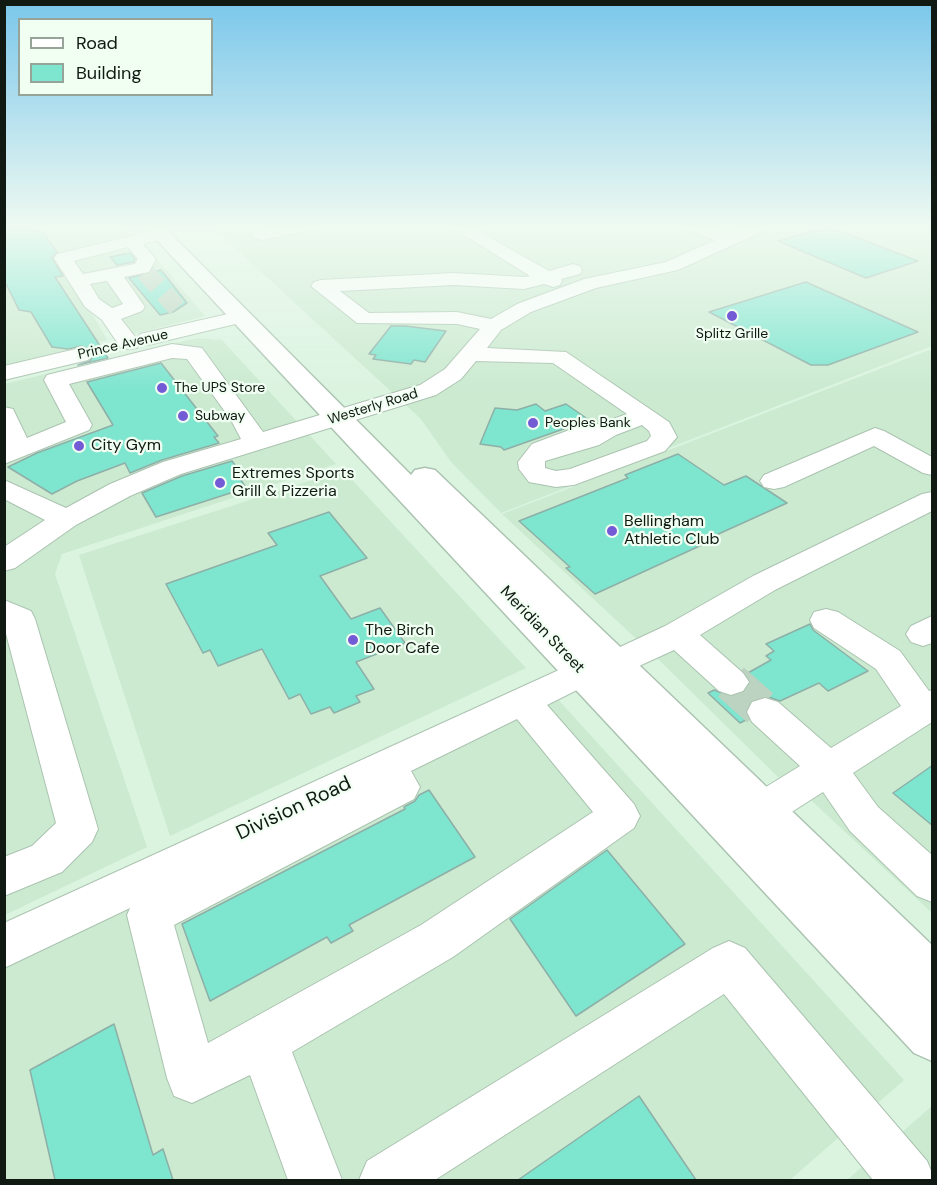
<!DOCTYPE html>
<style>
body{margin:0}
#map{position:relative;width:937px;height:1185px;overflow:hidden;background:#dbf4e0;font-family:"DM Sans",sans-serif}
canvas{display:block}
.frame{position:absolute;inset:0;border:6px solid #101912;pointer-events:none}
.legend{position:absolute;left:18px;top:18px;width:195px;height:78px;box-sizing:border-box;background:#f0fff2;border:2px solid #96a398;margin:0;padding:8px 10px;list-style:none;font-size:18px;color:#101912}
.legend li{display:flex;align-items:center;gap:12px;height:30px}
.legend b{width:30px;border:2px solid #96a398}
</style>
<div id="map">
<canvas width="937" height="1185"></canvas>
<div class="frame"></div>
<ul class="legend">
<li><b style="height:8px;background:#fff"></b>Road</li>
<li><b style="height:16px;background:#7ee5cf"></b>Building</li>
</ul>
</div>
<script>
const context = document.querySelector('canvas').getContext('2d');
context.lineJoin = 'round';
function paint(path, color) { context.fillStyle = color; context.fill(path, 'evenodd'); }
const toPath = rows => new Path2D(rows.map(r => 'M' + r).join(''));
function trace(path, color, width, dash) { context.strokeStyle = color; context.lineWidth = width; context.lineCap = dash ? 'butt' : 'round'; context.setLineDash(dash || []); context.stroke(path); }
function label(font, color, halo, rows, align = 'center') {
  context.font = font + ' "DM Sans",sans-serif'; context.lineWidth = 4.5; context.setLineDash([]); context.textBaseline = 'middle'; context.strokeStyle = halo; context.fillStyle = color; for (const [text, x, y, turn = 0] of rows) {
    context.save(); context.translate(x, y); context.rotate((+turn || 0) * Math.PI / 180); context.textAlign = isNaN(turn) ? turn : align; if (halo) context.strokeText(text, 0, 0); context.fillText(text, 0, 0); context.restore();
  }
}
const built = toPath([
 [4,225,121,225,134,239,59,255,107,340,5,365],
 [210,225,932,225,932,346,501,513,451,462,421,419],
 [146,246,205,316,125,336,72,260],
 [197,338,222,340,336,464,62,554,55,574,147,847,5,915,4,384],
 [929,350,932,352,932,913,784,775,779,778,658,659,502,514],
 [343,470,526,668,170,836,79,555],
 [555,696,904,1080,790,1180,5,1180,5,960],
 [932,1106,932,1180,847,1180]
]);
const building = toPath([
 [4,225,33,225,38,232,42,231,57,252,52,258,63,276,55,277,108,358,78,365,90,361,93,356,90,349,81,346,68,349,52,347,31,312,19,310,4,280,4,225],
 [829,227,918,261,866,278,778,241,829,227],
 [130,253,135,259,134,262,117,265,110,257,130,253],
 [161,270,187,303,173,312,160,315,129,278,161,270],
 [806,282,918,332,828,365,811,365,709,312,806,282],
 [391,326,405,326,446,331,425,362,414,360,411,364,373,359,376,355,369,354,391,326],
 [161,363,218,436,214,437,219,443,162,460,130,473,125,463,77,481,52,494,8,467,37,453,113,425,87,382,161,363],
 [536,404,545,411,566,404,589,420,504,450,501,447,480,444,495,408,517,410,536,404],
 [678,454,724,485,746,476,787,503,714,536,717,538,595,594,566,568,570,567,519,521,628,478,625,475,678,454],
 [232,461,245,478,241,480,246,488,156,517,142,493,182,476,232,461],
 [329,512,367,558,320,576,351,619,380,608,405,643,356,662,374,689,356,696,360,702,334,713,330,707,311,714,300,694,289,699,262,649,218,666,210,650,203,653,166,584,277,545,268,533,329,512],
 [810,624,813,630,868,671,828,691,819,683,780,701,766,696,751,700,745,711,748,719,740,723,708,693,714,690,732,697,744,693,751,683,746,674,771,660,766,656,774,651,766,644,810,624],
 [933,765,933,826,893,793,933,765],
 [429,790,475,857,349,925,353,931,331,943,327,937,210,1001,182,924,405,809,404,807,415,801,419,795,429,790],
 [607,850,685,944,576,1016,510,919,607,850],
 [114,1024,153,1155,163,1149,173,1180,55,1180,30,1070,114,1024],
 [639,1096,696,1180,518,1180,639,1096]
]);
const minorTunnelFar1 = toPath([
 [145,272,178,309]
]);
const minorTunnel = toPath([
 [731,682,765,712]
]);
const minor = toPath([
 [285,225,318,225,316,229,262,240,256,239,253,235,256,231,285,225],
 [448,225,468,225,549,271,573,264,580,266,582,270,580,274,561,279,562,281,560,285,553,287,544,284,524,289,454,285,340,291,369,313,457,312,491,319,517,304,584,279,666,262,715,240,685,229,683,225,707,225,729,233,748,225,770,225,768,229,678,270,596,288,531,312,501,330,487,348,566,352,669,422,677,437,665,451,574,485,556,487,529,482,519,469,518,462,532,444,572,429,602,423,627,414,553,363,476,361,461,379,436,395,181,474,130,496,76,525,15,568,4,571,4,547,45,520,4,499,4,480,66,508,110,484,163,462,241,439,231,420,187,359,172,358,69,384,92,425,89,430,4,464,4,407,13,409,27,438,66,422,44,380,47,375,172,344,202,348,263,432,420,385,445,369,480,329,457,324,357,323,311,286,314,282,321,280,454,273,524,277,530,276,448,225],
 [642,425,649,431,651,436,647,441,570,469,556,471,545,468,545,461,599,445,616,435,642,425],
 [161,229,167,230,170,234,167,238,143,244,156,259,149,272,124,277,145,307,142,311,121,319,140,343,137,348,129,349,121,348,102,320,85,307,54,258,57,254,161,229],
 [128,247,138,259,135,264,83,274,74,261,128,247],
 [107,281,123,304,112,308,99,299,90,284,107,281],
 [241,311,248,313,251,317,248,321,148,345,140,344,137,339,140,334,241,311],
 [80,348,88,350,91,355,88,360,4,380,4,366,80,348],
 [875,428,884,431,932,457,932,475,923,473,874,446,784,487,774,489,764,487,760,481,764,475,875,428],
 [932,492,932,511,775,590,700,635,743,673,749,682,743,691,731,695,719,691,674,650,615,677,603,673,598,664,603,655,665,626,753,576,922,494,932,492],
 [4,600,31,611,35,619,98,829,92,842,62,872,4,896,4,857,32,846,56,823,4,626,4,600],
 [826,609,838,612,900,651,929,691,932,690,932,722,853,773,878,807,932,855,932,902,917,896,850,831,823,792,776,822,762,827,748,822,742,810,748,798,800,766,752,722,747,712,752,702,765,698,778,702,831,748,901,706,876,669,814,628,810,620,814,612,826,609],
 [932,616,932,643,923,646,911,642,906,634,911,626,932,616],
 [583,659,595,663,600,672,595,681,547,705,634,804,640,816,634,828,453,957,292,1052,342,1180,288,1180,250,1075,192,1103,174,1096,167,1078,127,915,130,908,4,968,4,923,583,659],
 [517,719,593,812,421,925,208,1043,174,925,414,799,420,787,411,771,517,719],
 [729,941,745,948,927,1161,932,1173,932,1180,873,1180,724,994,435,1180,359,1180,367,1161,713,948,729,941]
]);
const highway = toPath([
 [143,225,162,225,411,475,415,470,425,468,435,470,932,945,932,1061,914,1053,143,225]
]);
const markers = [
 [732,316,6,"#735bd5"],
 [162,388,6,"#735bd5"],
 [183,416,6,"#735bd5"],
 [533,423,6,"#735bd5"],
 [79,446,6,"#735bd5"],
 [220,483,6,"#735bd5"],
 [612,531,6,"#735bd5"],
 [353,640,6,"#735bd5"]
];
const farPoinames = [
 ["Splitz Grille",732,334,"center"],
 ["The UPS Store",174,388],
 ["Subway",195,416],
 ["Peoples Bank",545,423]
];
const farStreetnames = [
 ["Prince Avenue",123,345,-13],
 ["Westerly Road",373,407,-17]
];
const poiNames = [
 ["City Gym",91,446],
 ["Extremes Sports",232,474],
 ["Grill & Pizzeria",232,492],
 ["Bellingham",624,522],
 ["Athletic Club",624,540],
 ["The Birch",365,631],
 ["Door Cafe",365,649]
];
const streetNames = [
 ["Meridian Street",542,630,46]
];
const nearStreetnames = [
 ["Division Road",294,809,-25]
];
paint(built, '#cbead0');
paint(building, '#7ee5cf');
trace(building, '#8eafa7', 1.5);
trace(minorTunnelFar1, '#bdd3c1', 19, [19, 10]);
trace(minorTunnel, '#bdd3c1', 39, [39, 20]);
trace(minor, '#abc3b0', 2);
trace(highway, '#abc3b0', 3);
paint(minor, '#fff');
paint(highway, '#fff');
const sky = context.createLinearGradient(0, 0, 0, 391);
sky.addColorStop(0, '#7ac7eb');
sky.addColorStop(0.58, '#effaf1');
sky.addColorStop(1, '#effaf100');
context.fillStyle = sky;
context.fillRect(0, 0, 937, 391);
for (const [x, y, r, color] of markers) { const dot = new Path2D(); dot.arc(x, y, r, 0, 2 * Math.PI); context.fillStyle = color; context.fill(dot); trace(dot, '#f0fff2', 2); }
label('14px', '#101912', '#f0fff2', farPoinames, 'left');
label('14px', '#101912', '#f0fff2', farStreetnames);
label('16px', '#101912', '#f0fff2', poiNames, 'left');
label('16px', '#101912', '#f0fff2', streetNames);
label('20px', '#101912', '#f0fff2', nearStreetnames);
</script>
